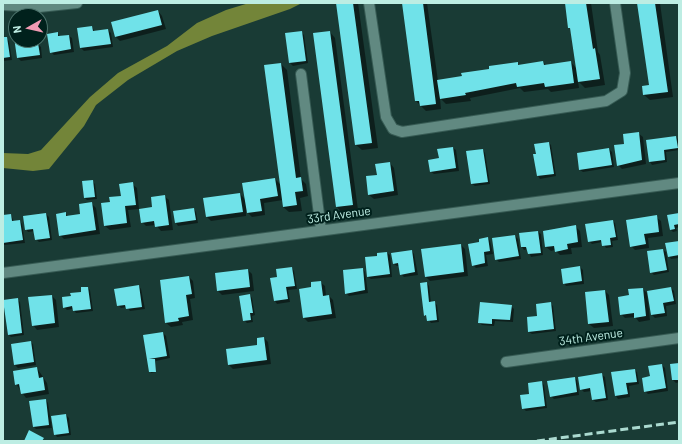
<!DOCTYPE html>
<style>
body{margin:0}
#map{position:relative;width:682px;height:444px;overflow:hidden;background:#193b35;font-family:Barlow,sans-serif}
canvas{display:block}
.frame{position:absolute;inset:0;border:4px solid #bdede3;pointer-events:none}
.north{position:absolute;left:8px;top:8px;width:40px;height:40px;box-sizing:border-box;background:#00211c;border:1px solid #4c736c;border-radius:50%;rotate:262deg;font-size:11px;font-weight:700;line-height:16px;text-align:center;color:#bdede3}
.north::after{content:'';display:block;margin:auto;width:14px;height:18px;background:#f19ab3;clip-path:polygon(50% 0,100% 100%,50% 72%,0 100%)}
</style>
<div id="map">
<canvas width="682" height="444"></canvas>
<div class="frame"></div>
<div class="north">N</div>
</div>
<script>
const context = document.querySelector('canvas').getContext('2d');
context.lineJoin = 'round';
function paint(path, color) { context.fillStyle = color; context.fill(path, 'evenodd'); }
const toPath = rows => new Path2D(rows.map(r => 'M' + r).join(''));
function trace(path, color, width, dash) { context.strokeStyle = color; context.lineWidth = width; context.lineCap = dash ? 'butt' : 'round'; context.setLineDash(dash || []); context.stroke(path); }
function label(font, color, halo, rows, align = 'center') {
  context.font = font + ' Barlow,sans-serif'; context.lineWidth = 4; context.setLineDash([]); context.textBaseline = 'middle'; context.strokeStyle = halo; context.fillStyle = color; for (const [text, x, y, turn = 0] of rows) {
    context.save(); context.translate(x, y); context.rotate((+turn || 0) * Math.PI / 180); context.textAlign = isNaN(turn) ? turn : align; if (halo) context.strokeText(text, 0, 0); context.fillText(text, 0, 0); context.restore();
  }
}
const water = toPath([
 [249,3,302,3,290,9,212,36,177,51,128,80,96,105,84,126,49,169,33,171,3,168,3,153,28,154,41,150,90,97,118,73,167,46,197,23,226,10]
]);
const shadow = toPath([
 [337,3,358,3,378,148,362,150,356,145],
 [403,3,427,3,438,81,463,77,517,63,520,66,543,62,547,66,571,62,577,69,566,3,591,3,598,52,600,55,605,85,585,88,578,81,579,88,551,92,548,89,524,92,520,88,470,98,471,101,446,104,440,98,441,109,426,111,416,101],
 [638,3,660,3,673,97,650,100,644,95,650,86],
 [158,11,162,16,166,29,120,41,115,36],
 [92,27,95,32,108,30,111,33,113,47,84,51,81,48],
 [301,32,304,35,308,63,293,66,290,63,286,34],
 [330,32,335,38,358,210,342,213,337,207],
 [57,33,60,36,69,36,72,38,74,52,54,55,51,52],
 [3,38,6,38,9,41,12,60,3,61],
 [15,38,16,40,32,40,33,45,38,44,41,47,42,58,21,61,18,58],
 [281,64,287,70,301,179,306,184,308,196,300,198,302,211,289,212,283,207,283,200,264,203,265,215,252,217,246,211,246,216,211,221,207,217,240,194,246,200,275,179,281,185],
 [638,133,643,137,646,164,622,169,618,165,626,145],
 [676,137,679,140,679,150,666,152,667,162,652,165,650,162],
 [549,143,551,145,556,176,540,179,538,176,534,155,537,155],
 [453,148,456,150,459,171,434,174,431,172,440,159],
 [609,149,612,152,614,167,583,172,580,170],
 [483,150,485,153,490,184,475,186,472,184],
 [390,163,394,168,398,195,374,199,369,195],
 [92,181,95,184,97,199,87,200,84,197],
 [132,184,137,188,139,209,128,210,131,227,110,230,105,226,102,204,111,203,122,197],
 [164,196,169,200,173,230,161,231,156,225,146,226,142,222],
 [91,203,96,208,100,234,64,239,60,235,65,213,69,217,82,215],
 [194,209,196,212,198,223,178,226,176,223],
 [46,214,49,217,52,240,39,242,36,239,35,231,28,232,26,229],
 [679,214,679,227,676,228,677,231,673,232,670,229],
 [11,215,14,222,20,221,22,224,25,243,4,245,3,216],
 [656,217,661,221,663,236,648,238,649,248,635,250,631,246],
 [612,221,615,223,618,240,612,241,613,247,606,248,602,242,592,244,589,241],
 [575,226,580,231,582,247,571,248,572,254,560,255,555,250,551,251,546,247],
 [538,232,541,234,543,255,531,257,528,249,524,250,522,247],
 [515,236,518,239,521,259,499,262,496,259],
 [488,238,490,241,493,254,486,255,488,266,476,268,473,265,481,243],
 [679,242,679,258,671,259,669,256],
 [461,245,465,249,468,276,430,281,426,277],
 [663,250,666,252,669,272,654,275,651,272],
 [412,251,414,254,418,275,404,277,401,274,400,266,397,266,394,264],
 [387,253,390,255,392,277,371,279,368,277,378,257],
 [580,267,583,270,584,284,566,286,564,283],
 [292,268,294,271,297,289,288,290,290,302,277,304,275,301,278,278],
 [363,269,365,272,368,293,349,296,346,293],
 [248,270,252,274,254,291,222,295,218,291],
 [189,277,193,281,195,298,190,299,193,320,182,322,183,325,171,327,166,323],
 [320,282,325,286,326,296,329,296,333,300,336,318,308,322,304,318,313,288],
 [427,283,429,286,431,303,434,302,437,305,439,322,431,323,425,315],
 [139,286,141,289,145,309,130,311,127,307,121,308,118,305],
 [88,288,90,290,93,311,76,313,73,309,67,310,64,307,72,297,82,293],
 [671,288,674,291,676,304,666,306,667,316,655,318,652,315],
 [643,289,647,293,650,320,639,322,635,317,625,318,621,314,630,296],
 [605,291,609,295,613,326,594,328,589,324],
 [250,295,252,298,255,315,252,316,253,322,247,323,244,320],
 [52,296,56,300,59,327,37,330,33,325],
 [17,299,20,302,24,335,11,337,8,334],
 [550,303,553,306,556,331,532,334,529,332],
 [511,306,514,309,513,322,495,321,494,326,482,325,479,322],
 [163,333,166,336,170,358,156,361,156,372,151,373,148,360],
 [264,338,268,342,271,364,233,369,228,364,259,346],
 [30,342,33,344,36,365,18,368,15,365,12,345],
 [679,364,679,382,676,383,673,380],
 [662,365,665,368,668,391,648,394,645,391,651,377],
 [37,368,47,383,49,394,26,398,16,384],
 [634,370,637,372,639,384,629,386,630,397,618,399,616,396,612,373],
 [602,375,605,377,608,400,596,402,593,400,592,391,584,392,581,389],
 [574,378,577,380,579,395,554,399,551,396],
 [541,382,544,385,547,408,526,411,523,408,531,394],
 [46,400,48,403,52,428,36,429,34,427],
 [66,415,69,418,71,435,57,437,55,434]
]);
const building = toPath([
 [336,3,353,3,372,143,355,145],
 [402,3,423,3,436,104,420,106,419,101,415,101],
 [565,3,586,3,593,49,595,48,600,79,578,82,570,28,568,28],
 [637,3,655,3,668,92,643,95,642,86,649,85],
 [158,10,162,25,115,37,111,22],
 [92,26,93,31,108,29,111,44,80,48,77,28],
 [302,31,306,61,289,63,285,33],
 [330,31,353,205,336,207,313,33],
 [58,32,58,36,69,35,71,49,50,53,47,34],
 [3,37,7,37,10,57,3,58],
 [14,37,16,37,16,40,31,40,31,44,38,43,40,55,17,58],
 [543,61,544,65,571,61,574,83,545,87,544,83,517,87,516,83,465,93,466,95,440,99,437,80,462,76,461,73,489,69,489,66,518,62,518,65],
 [281,63,296,178,301,177,303,191,295,192,297,205,283,207,264,65],
 [639,132,642,160,617,166,614,145,624,144,623,134],
 [676,136,678,148,664,150,665,160,649,162,646,140],
 [549,142,554,174,537,176,533,154,536,154,534,144],
 [453,147,456,168,430,172,428,160,439,158,437,149],
 [609,148,612,165,579,170,577,153],
 [483,149,488,182,471,184,466,151],
 [390,162,394,191,368,195,366,176,377,175,375,164],
 [275,178,278,196,260,199,262,211,247,213,242,183],
 [93,180,95,197,84,198,82,181],
 [133,182,136,205,125,206,127,223,104,226,101,203,110,202,109,197,121,196,119,184],
 [240,193,243,212,206,217,203,198],
 [165,195,169,225,155,227,154,221,141,223,139,209,152,207,151,197],
 [92,202,96,230,59,236,56,214,66,212,66,216,80,214,79,204],
 [194,208,196,220,175,223,173,211],
 [46,213,50,238,35,240,33,229,25,230,23,216],
 [679,213,679,224,674,225,675,229,670,230,667,215],
 [11,214,12,221,20,220,23,240,3,243,3,215],
 [657,215,659,232,644,234,646,244,630,247,626,220],
 [613,220,616,237,610,238,611,245,602,246,601,240,588,242,585,224],
 [576,225,578,242,567,244,568,249,555,252,554,246,545,247,543,231],
 [538,231,541,253,528,254,526,247,521,247,519,233],
 [515,235,519,256,495,260,492,238],
 [488,237,490,251,484,252,485,263,472,266,468,244,479,242,479,239],
 [679,241,679,255,668,257,665,243],
 [461,244,464,272,425,277,421,249],
 [663,249,667,270,650,273,647,251],
 [412,250,415,272,400,275,398,263,393,264,391,253],
 [387,252,390,274,367,277,365,257,377,256,377,253],
 [580,266,582,281,563,284,561,269],
 [292,267,295,286,286,287,288,299,274,301,270,278,277,277,276,269],
 [363,268,365,290,345,294,343,270],
 [248,269,250,287,217,291,215,273],
 [189,276,192,294,186,295,189,316,178,318,179,321,165,323,160,280],
 [321,281,323,296,329,295,332,314,303,318,299,289,311,287,311,282],
 [427,282,429,302,435,301,437,320,427,321,426,315,424,316,420,283],
 [139,285,142,307,126,309,125,305,117,306,114,289],
 [81,287,88,287,91,309,73,311,72,306,63,308,62,297,71,296,70,293,81,292],
 [671,287,674,301,663,303,665,313,651,315,647,291],
 [643,288,646,316,634,318,634,313,620,315,618,297,629,295,628,289],
 [605,290,609,322,588,324,585,292],
 [250,294,253,313,250,313,251,320,243,321,239,296],
 [52,295,55,323,32,326,28,297],
 [18,298,22,333,8,335,3,300],
 [480,302,512,305,510,320,492,319,492,324,478,323],
 [551,302,554,329,528,332,527,317,537,316,536,304],
 [163,332,167,356,149,359,155,359,156,372,149,372,143,335],
 [264,337,267,360,228,365,226,349,257,345,257,338],
 [31,341,34,362,14,365,11,344],
 [679,363,679,380,672,380,670,364],
 [662,364,666,388,644,392,642,378,650,376,648,366],
 [37,367,39,378,43,377,45,390,21,394,19,384,15,385,13,371],
 [635,369,637,382,626,383,628,394,615,396,611,372],
 [602,373,606,398,592,400,590,388,580,390,578,377],
 [575,377,577,392,550,397,547,381],
 [542,381,545,406,522,409,520,395,529,394,528,383],
 [46,399,49,425,33,427,29,401],
 [66,414,69,433,54,435,51,416],
 [29,430,44,438,42,441,24,441]
]);
const minor = toPath([
 [369,3,386,117,393,129,402,132,606,101,622,91,625,73,615,3],
 [3,5,39,7,77,3],
 [301,74,321,230],
 [3,273,679,183],
 [506,362,679,338]
]);
const rail = toPath([
 [537,441,679,422]
]);
const streetNames = [
 ["33rd Avenue",339,215,-8],
 ["34th Avenue",591,337,-8]
];
paint(water, '#738539');
paint(shadow, '#0007');
paint(building, '#70e2e9');
trace(minor, '#375b54', 12);
trace(minor, '#618981', 10);
trace(rail, '#abdad0', 3, [8, 4]);
label('12px', '#bdede3', '#00211c', streetNames);
</script>
